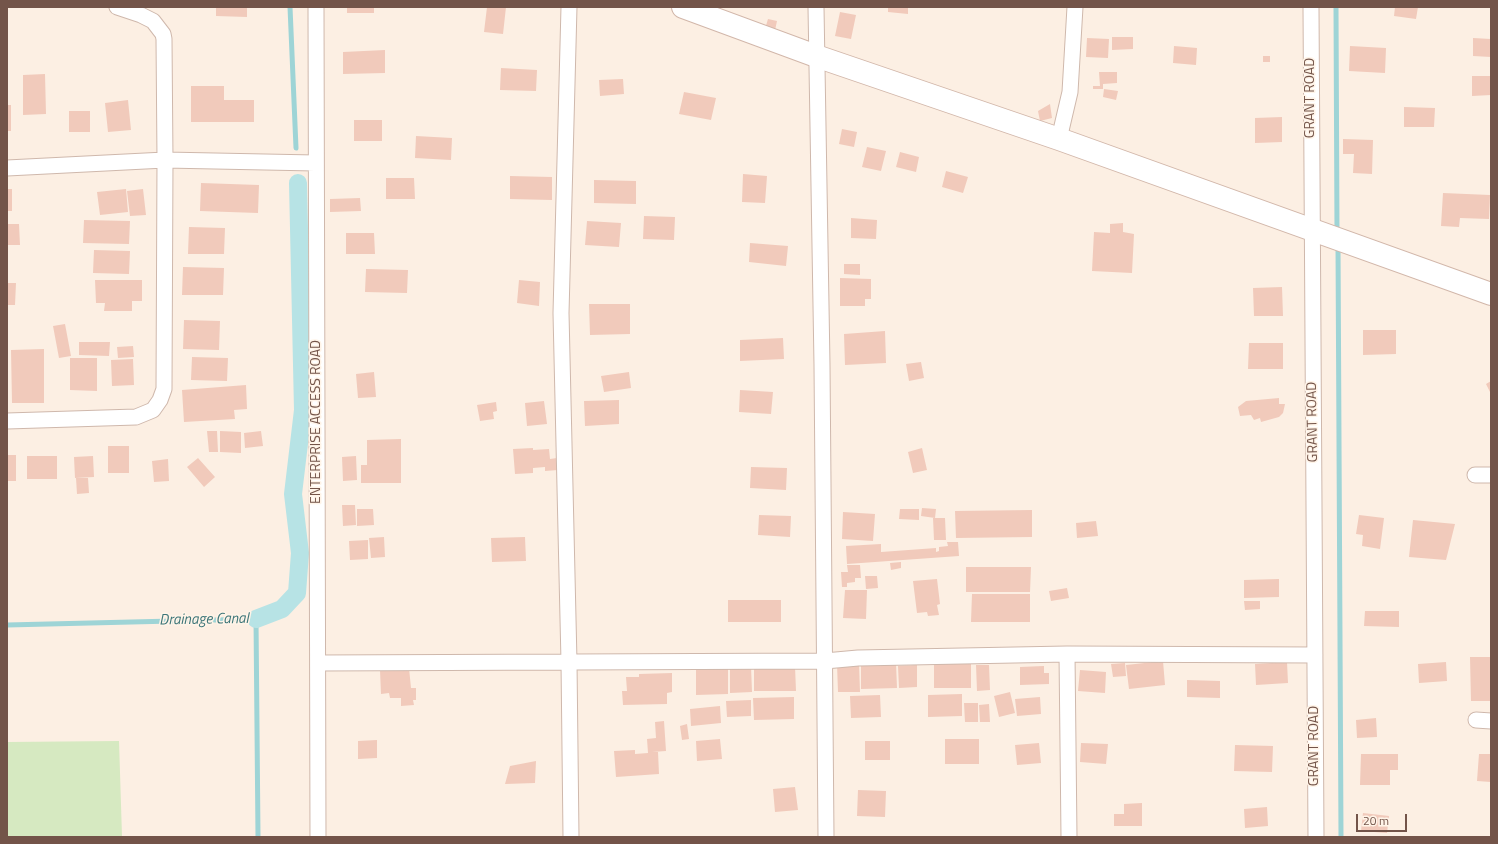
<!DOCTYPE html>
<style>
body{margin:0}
#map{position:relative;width:1498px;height:844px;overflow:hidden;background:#fcefe3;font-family:"Titillium Web",sans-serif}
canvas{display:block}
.frame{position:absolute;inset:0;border:8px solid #735449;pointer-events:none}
.scale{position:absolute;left:1356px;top:814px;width:51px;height:18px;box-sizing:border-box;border:2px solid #735449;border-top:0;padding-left:5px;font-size:12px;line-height:14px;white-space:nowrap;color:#735449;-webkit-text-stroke:3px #fff4e8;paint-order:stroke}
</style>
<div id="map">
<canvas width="1498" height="844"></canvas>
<div class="frame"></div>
<div class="scale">20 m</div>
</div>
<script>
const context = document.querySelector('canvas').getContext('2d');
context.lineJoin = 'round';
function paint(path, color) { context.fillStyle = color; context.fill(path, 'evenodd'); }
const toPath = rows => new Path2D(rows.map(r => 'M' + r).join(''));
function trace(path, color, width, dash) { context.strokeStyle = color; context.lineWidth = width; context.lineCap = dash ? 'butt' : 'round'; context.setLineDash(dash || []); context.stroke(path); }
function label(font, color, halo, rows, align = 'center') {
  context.font = font + ' "Titillium Web",sans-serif'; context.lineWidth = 3; context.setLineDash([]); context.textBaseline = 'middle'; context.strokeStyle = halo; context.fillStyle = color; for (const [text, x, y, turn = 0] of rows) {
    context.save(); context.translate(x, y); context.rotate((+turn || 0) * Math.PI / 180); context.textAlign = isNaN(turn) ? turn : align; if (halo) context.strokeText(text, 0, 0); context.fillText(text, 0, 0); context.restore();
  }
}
const green = toPath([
 [119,741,122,837,7,837,7,742]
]);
const stream = toPath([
 [290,7,296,148],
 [1336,7,1337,234],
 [1338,244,1341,837],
 [7,625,256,619,258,837]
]);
const canal = toPath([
 [256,619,282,609,297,593,300,553,293,494,303,410,298,183]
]);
const building = toPath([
 [216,7,247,7,247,17,216,16],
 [347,7,374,7,374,13,347,13],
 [487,7,506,7,503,34,484,32],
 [888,7,908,7,908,14,888,12],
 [1395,7,1418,7,1416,19,1394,16],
 [840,12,856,15,851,39,835,36],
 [768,19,777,21,774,35,764,32],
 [1112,37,1133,37,1133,49,1112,50],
 [1087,38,1109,39,1108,58,1086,57],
 [1473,38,1491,39,1491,57,1473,56],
 [1174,46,1197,48,1196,65,1173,63],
 [1350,46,1386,48,1385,73,1349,71],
 [385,50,385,73,343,74,343,52],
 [1263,56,1270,56,1270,62,1263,62],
 [501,68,537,70,536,91,500,90],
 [1099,72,1117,72,1117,83,1103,84,1103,89,1093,89,1093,86,1100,86],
 [45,74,46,114,23,115,23,75],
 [1472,76,1491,76,1491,95,1472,96],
 [623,79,624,94,600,96,599,80],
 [191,86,224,86,224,100,254,100,254,122,191,122],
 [1104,89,1118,91,1116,100,1103,97],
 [684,92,716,98,711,120,679,114],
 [128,100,131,130,108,132,105,103],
 [1050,104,1052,118,1040,121,1038,111],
 [7,105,11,105,11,131,7,131],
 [1404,107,1435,108,1434,127,1404,127],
 [69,111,90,111,90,132,69,132],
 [1282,117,1282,142,1255,143,1255,118],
 [354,120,382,120,382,141,354,141],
 [842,129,857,132,854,147,839,144],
 [416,136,452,138,451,160,415,158],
 [1343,139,1373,140,1372,174,1353,173,1354,154,1343,154],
 [867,147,886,151,881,171,862,167],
 [900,152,919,157,916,172,896,167],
 [946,171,968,177,963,193,942,187],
 [743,174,767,176,765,203,742,202],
 [510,176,552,177,552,200,510,199],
 [386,178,414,178,415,199,386,199],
 [594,180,636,181,636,204,594,203],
 [201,183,259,185,258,213,200,211],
 [7,189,12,189,12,211,7,211],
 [126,189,128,212,100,215,97,192],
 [143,189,146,215,130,216,127,191],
 [1443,193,1490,195,1489,219,1460,218,1459,227,1441,226],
 [360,198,361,211,330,212,330,199],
 [644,216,675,217,674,240,643,239],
 [851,218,877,220,876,239,851,238],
 [84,220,130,221,129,244,83,243],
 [587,221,621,223,619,247,585,245],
 [1123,223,1123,232,1134,234,1132,273,1092,271,1094,232,1110,233,1110,224],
 [7,224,19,224,20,245,7,245],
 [189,227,225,228,224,254,188,254],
 [346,233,374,233,375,254,346,254],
 [750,243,788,246,786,266,749,262],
 [94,250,130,251,129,274,93,273],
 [844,264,860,264,860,275,844,274],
 [183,267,224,268,223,295,182,295],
 [366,269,408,270,407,293,365,292],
 [840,278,871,279,871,299,865,299,865,306,840,306],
 [95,280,142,280,142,301,132,301,132,311,104,311,105,303,96,303],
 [519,280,540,282,539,306,517,303],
 [7,283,16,283,15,305,7,305],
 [1282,287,1283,316,1254,316,1253,288],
 [589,304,630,304,630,334,590,335],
 [184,320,220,321,219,350,183,349],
 [65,324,71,356,59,358,53,326],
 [1363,330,1396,330,1396,354,1363,355],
 [885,331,886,363,845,365,844,334],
 [783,338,784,359,740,361,740,340],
 [79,342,110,342,109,356,79,355],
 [1249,343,1283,343,1283,369,1248,369],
 [133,346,134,357,118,358,117,347],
 [44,349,44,403,12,403,11,350],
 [192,357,228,358,227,381,191,380],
 [70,358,97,358,97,391,70,390],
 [133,359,134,385,112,386,111,360],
 [921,362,924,378,909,381,906,364],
 [374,372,376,397,358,398,356,374],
 [629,372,631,388,604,392,601,376],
 [1491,381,1491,394,1486,384],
 [246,385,247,409,234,410,235,419,184,422,182,390],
 [740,390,773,392,771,414,739,412],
 [1279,398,1279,404,1285,404,1283,413,1279,417,1261,422,1260,418,1254,420,1251,415,1240,416,1238,407,1246,401],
 [619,400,619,424,585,426,584,401],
 [544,401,547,424,527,426,525,403],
 [496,402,497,411,493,412,494,419,480,421,477,405],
 [207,431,217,431,218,452,209,452],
 [220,431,241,432,241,453,220,452],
 [261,431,263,446,245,448,244,433],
 [401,439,401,483,361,483,361,465,367,465,367,440],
 [108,446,129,446,129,473,108,473],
 [533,448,533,450,549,449,550,459,557,458,558,470,545,471,545,467,533,468,533,473,515,474,513,449],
 [922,448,927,470,913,473,908,452],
 [7,455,16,455,16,481,7,481],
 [27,456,57,456,57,479,27,479],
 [93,456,94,477,75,478,74,457],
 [356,456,357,480,343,481,342,457],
 [198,458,215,477,204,487,187,467],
 [168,459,169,481,154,482,152,461],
 [751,467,787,468,786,490,750,488],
 [76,478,88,478,89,493,77,494],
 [342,505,355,505,356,525,343,526],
 [922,508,936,509,935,518,921,516],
 [357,509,373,509,374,525,357,526],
 [900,509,919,509,919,520,899,519],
 [1032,510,1032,537,956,538,955,511],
 [843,512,875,514,873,541,842,539],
 [759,515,791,516,790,537,758,535],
 [1359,515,1384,518,1380,549,1362,546,1363,535,1356,534],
 [933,518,945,518,946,540,934,540],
 [1413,520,1455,524,1446,560,1409,557],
 [1096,521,1098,536,1077,538,1076,523],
 [384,537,385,557,371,558,369,538],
 [525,537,526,561,492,562,491,538],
 [368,540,368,559,350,560,349,541],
 [947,542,958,542,959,556,847,564,846,546,881,544,881,552,936,548,936,552,939,551,939,547,948,546],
 [901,562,901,568,891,570,890,563],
 [847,565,860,565,861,578,855,578,855,582,847,583,847,587,842,587,841,572,848,572],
 [966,567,1031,567,1030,592,966,592],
 [865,576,877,576,878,588,866,589],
 [937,579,940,604,937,605,939,615,928,616,927,612,917,613,913,581],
 [1279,579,1279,597,1244,598,1244,580],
 [1067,588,1069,598,1051,601,1049,591],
 [845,590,867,590,866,619,843,618],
 [972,594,1030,594,1030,622,971,622],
 [728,600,781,600,781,622,728,622],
 [1244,601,1260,601,1260,609,1245,610],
 [1365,611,1399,611,1399,627,1364,626],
 [1470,657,1491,657,1491,701,1471,701],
 [971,661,971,688,934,688,934,662],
 [1163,661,1165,685,1129,689,1126,665],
 [1287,662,1288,683,1256,685,1255,664],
 [1446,662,1447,681,1419,683,1418,664],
 [859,663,860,692,838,692,837,664],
 [896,663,897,688,861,689,861,665],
 [1125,663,1126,676,1113,677,1111,664],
 [917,665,917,687,899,688,898,666],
 [976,665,989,665,990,690,977,691],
 [751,666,752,692,730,693,730,667],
 [795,666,796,691,754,691,754,667],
 [1044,666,1044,673,1049,673,1049,684,1020,685,1020,667],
 [728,667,728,694,696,695,696,668],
 [409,668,411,688,416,688,416,700,413,700,414,705,401,706,401,698,390,698,389,693,381,694,380,670],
 [1080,670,1106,672,1105,693,1078,691],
 [672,673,672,692,667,693,667,704,623,705,622,691,627,691,626,677,639,677,639,674],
 [1187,680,1220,681,1220,698,1187,697],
 [1010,692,1015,713,999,717,994,696],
 [962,694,962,716,928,717,928,695],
 [880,695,881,717,851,718,850,696],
 [794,697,794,719,754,720,753,698],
 [1040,697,1041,714,1017,716,1015,699],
 [751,700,751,716,727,717,726,701],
 [964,703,978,703,978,722,965,722],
 [989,704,990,722,980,722,979,705],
 [720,706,721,723,691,726,690,709],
 [1376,718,1377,737,1357,738,1356,720],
 [664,721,666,751,652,752,658,752,659,774,616,777,614,751,635,750,635,754,648,753,647,739,656,738,655,722],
 [687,724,689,739,682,740,680,726],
 [720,739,722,759,697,761,696,741],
 [945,739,979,739,979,764,945,764],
 [377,740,377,758,358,759,358,741],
 [865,741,890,741,890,760,865,760],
 [1039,743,1041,763,1017,765,1015,745],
 [1081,743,1108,744,1106,764,1080,762],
 [1235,745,1273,746,1272,772,1234,771],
 [1361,754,1398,754,1398,770,1390,770,1390,785,1360,785],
 [1479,754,1491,754,1491,782,1477,781],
 [536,761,535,783,505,784,510,766],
 [795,787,798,810,775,812,773,789],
 [858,790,886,791,885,817,857,816],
 [1142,803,1142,826,1114,826,1114,814,1124,814,1124,804],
 [1267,807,1268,826,1245,828,1244,809],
 [1363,813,1389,816,1387,833,1361,831]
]);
const street = toPath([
 [316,7,318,837],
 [569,7,561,313,569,662,571,837],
 [816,7,822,365,826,837],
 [1311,7,1316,837],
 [1059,139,1070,92,1075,7],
 [7,168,165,160,315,163],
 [7,421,136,417,153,410,160,400,164,389,165,160,164,39,163,34,153,21,141,15,117,7],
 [1475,475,1491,475],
 [1067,654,1069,837],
 [318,663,825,661,858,658,1067,654,1315,655],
 [1476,720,1491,721]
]);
const secondary = toPath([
 [683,7,816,56,1059,139,1491,294]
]);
const streetNames = [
 ["GRANT ROAD",1311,98,-90],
 ["ENTERPRISE ACCESS ROAD",317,422,-90],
 ["GRANT ROAD",1313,422,-91],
 ["GRANT ROAD",1315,746,-90]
];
const waterNames = [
 ["Drainage Canal",204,620,-1]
];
paint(green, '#d6e9c1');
trace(stream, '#9ed4d6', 5);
trace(canal, '#b7e3e5', 18);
paint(building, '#f1cabb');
trace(street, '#cfb8ac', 17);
trace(secondary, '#d2b7aa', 24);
trace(street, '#fff', 15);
trace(secondary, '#fff', 22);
label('14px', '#735449', '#fff4e8', streetNames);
label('italic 15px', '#3d7578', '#fff4e8', waterNames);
</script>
